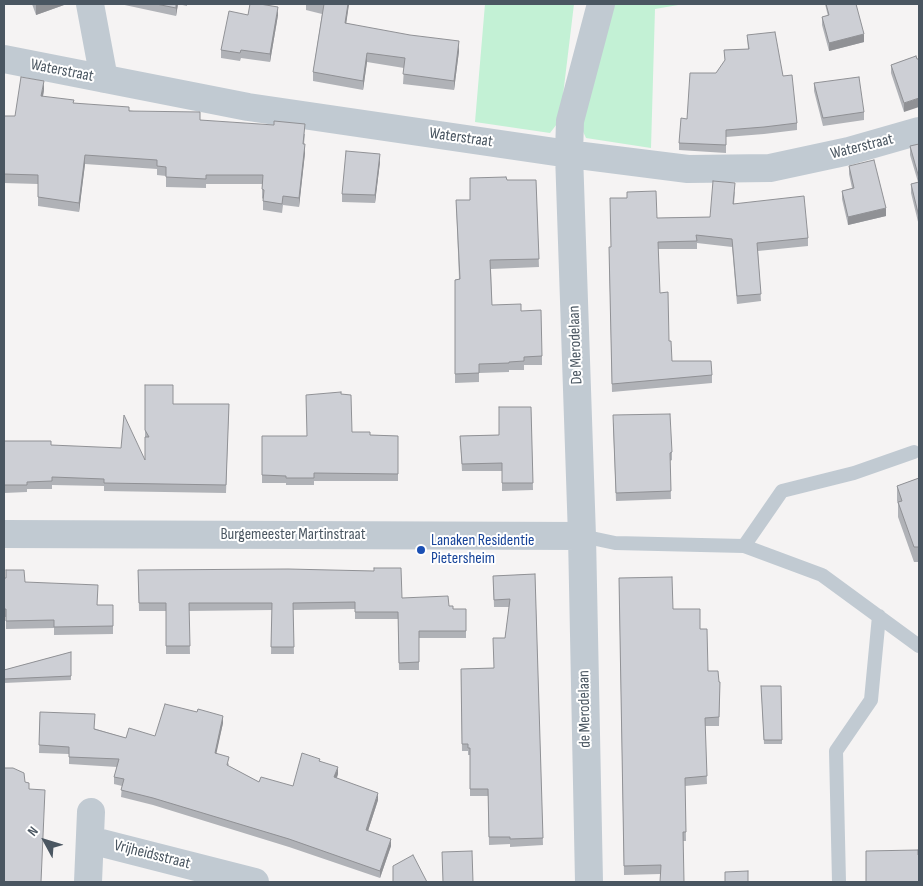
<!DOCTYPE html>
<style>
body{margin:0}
#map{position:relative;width:923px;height:886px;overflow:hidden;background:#f5f3f3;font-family:"Sofia Sans Condensed",sans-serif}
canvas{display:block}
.frame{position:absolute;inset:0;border:5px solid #4a5661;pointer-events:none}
.north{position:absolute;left:20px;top:816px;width:50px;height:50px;-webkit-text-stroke:4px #fff;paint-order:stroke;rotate:309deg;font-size:14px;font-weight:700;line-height:20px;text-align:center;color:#4a5661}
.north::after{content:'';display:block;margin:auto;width:18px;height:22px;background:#4a5661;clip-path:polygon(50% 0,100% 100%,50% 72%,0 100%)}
</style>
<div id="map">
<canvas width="923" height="886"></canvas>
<div class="frame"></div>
<div class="north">N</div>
</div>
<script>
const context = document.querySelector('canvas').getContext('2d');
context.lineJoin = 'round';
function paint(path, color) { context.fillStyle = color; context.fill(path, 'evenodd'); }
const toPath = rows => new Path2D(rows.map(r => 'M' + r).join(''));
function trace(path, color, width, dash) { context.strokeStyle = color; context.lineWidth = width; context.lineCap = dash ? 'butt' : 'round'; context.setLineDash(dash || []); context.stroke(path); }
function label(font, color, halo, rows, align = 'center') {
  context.font = font + ' "Sofia Sans Condensed",sans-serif'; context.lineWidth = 4; context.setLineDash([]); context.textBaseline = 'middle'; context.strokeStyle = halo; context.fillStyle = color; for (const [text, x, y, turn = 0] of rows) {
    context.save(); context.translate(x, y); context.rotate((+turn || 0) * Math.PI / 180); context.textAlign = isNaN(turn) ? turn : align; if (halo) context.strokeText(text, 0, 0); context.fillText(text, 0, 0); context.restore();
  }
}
const green = toPath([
 [485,4,574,4,560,120,550,133,475,122],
 [611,4,684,4,655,9,651,148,586,138,578,121]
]);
const lane = toPath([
 [582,536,615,543,744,546,822,575,919,646],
 [744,546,782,491,854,473,914,452],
 [839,882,836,751,871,700,879,616]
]);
const street = toPath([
 [90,4,104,79],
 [4,59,248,107,569,154,688,169,770,168,849,151,919,131],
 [4,534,582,536],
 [90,840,255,882],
 [88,882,91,812],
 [589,882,582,536,569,154,570,121,601,4]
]);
const wall = toPath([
 [32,4,64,4,64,5,36,15],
 [120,4,187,4,187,6,178,4,176,16],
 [306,4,349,4,346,23,459,51,454,90,403,84,404,68,367,62,363,90,313,81,313,72,322,14,306,10],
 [825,4,856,4,864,42,829,51,822,25,822,17,828,16],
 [248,15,278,15,270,62,241,58,240,61,221,58,221,50],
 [747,35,783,76,797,123,797,130,764,134,726,137,726,153,679,150,679,143,687,119,716,73,725,61,724,50,748,49],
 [916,56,904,112,891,73,891,65],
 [814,83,864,112,864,120,823,126,814,91],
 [44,90,43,97,74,103,305,134,304,144,305,153,299,207,283,205,282,213,263,210,263,199,262,198,262,184,206,184,206,188,166,187,166,176,157,175,157,169,85,164,79,212,38,206,38,184,4,183,4,116,15,116],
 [919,144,919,226,911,193,911,184,918,182,910,155,910,146],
 [380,162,375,203,342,202,342,194],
 [849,166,886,216,848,225,842,199,842,191,852,188,849,174],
 [507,180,536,180,539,267,491,269,492,305,521,311,542,356,542,365,524,365,524,370,509,370,509,372,479,373,479,382,455,383,455,280,459,279,456,200,470,200],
 [735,191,734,204,808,238,808,246,758,251,761,301,737,304,732,247,697,243,697,249,658,249,660,293,672,361,712,375,712,383,612,392,609,247,611,247,657,218,710,217],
 [145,385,173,404,229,404,226,493,104,491,104,486,52,485,52,489,27,489,27,492,4,493,4,441,51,445,145,460],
 [531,407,533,490,502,491,502,471,462,471,460,436,499,435],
 [613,423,672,452,672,460,670,461,671,499,616,501],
 [352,432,370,435,398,436,398,481,314,481,314,485,286,485,286,483,262,483,262,436,307,436],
 [919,478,919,563,919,562,914,562,898,517,898,504,897,501,897,486],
 [138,570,402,598,449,606,453,609,466,609,466,638,419,638,419,670,399,670,398,619,355,619,355,609,293,610,294,654,271,654,272,610,189,611,190,654,166,654,166,611,139,611],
 [535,574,543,845,510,847,510,844,489,845,488,796,470,796,470,755,468,755,468,751,462,751,461,669,494,668,505,638,509,607,494,607,493,576],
 [4,578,25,582,97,605,113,605,113,634,54,635,54,628,6,629,6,617,4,617],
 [619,578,673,609,700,629,708,671,719,682,720,682,719,726,705,726,707,784,685,786,686,841,683,841,660,874,624,875],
 [71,652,71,680,4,683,4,670],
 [761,686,781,686,782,744,764,744],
 [40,712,126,738,155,736,223,723,216,753,229,764,228,766,259,782,293,786,320,761,338,774,337,778,378,800,368,831,391,846,380,878,289,847,153,805,121,797,122,786,114,784,114,777,117,767,69,764,69,754,39,753]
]);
const shadedWall = toPath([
 [36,4,64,4,64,5,36,15],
 [176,4,178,4,176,16],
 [348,4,349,4,345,32,345,23],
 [278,7,278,15,270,62,270,54],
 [864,34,864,42,829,51,829,43],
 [459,41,459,51,454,90,454,81],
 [367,53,367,62,363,90,363,81],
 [44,81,44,90,41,105,41,96],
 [919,98,919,107,904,112,904,103],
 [305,144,305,153,299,207,299,198],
 [380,154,380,162,375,203,375,195],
 [85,155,85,164,79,212,79,203],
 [886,208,886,216,848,225,848,217],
 [223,716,223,723,215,760,215,753],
 [338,767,338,774,334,784,334,777],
 [378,793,378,800,366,837,366,830],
 [391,839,391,846,380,878,380,871]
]);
const building = toPath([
 [156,4,176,4,176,8,156,4],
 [250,4,260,4,278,7,270,54,241,50,240,53,221,50,229,11,248,15,250,4],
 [321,4,348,4,345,23,410,35,459,41,454,81,403,74,405,58,367,53,363,81,313,72,324,4,321,4],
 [826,4,856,4,864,34,829,43,822,17,829,15,826,4],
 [775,32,783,76,792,75,797,123,764,127,726,130,726,145,679,143,681,118,687,119,690,73,716,73,725,60,724,50,749,49,747,35,775,32],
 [916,56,917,59,919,59,919,98,904,103,891,65,916,56],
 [21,77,44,81,41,96,74,100,73,103,129,107,129,111,200,112,200,120,274,125,274,121,305,124,303,144,305,144,299,198,283,196,282,204,263,201,264,190,262,189,263,175,206,175,206,179,166,177,166,167,157,166,157,160,85,155,79,203,38,197,38,175,4,174,4,116,15,116,21,77],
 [859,77,864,112,823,118,814,83,859,77],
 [919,144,919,178,910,146,919,144],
 [346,151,380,154,375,195,342,194,346,151],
 [874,160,886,208,848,217,842,191,854,188,849,166,874,160],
 [506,177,507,180,536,180,539,259,490,260,492,305,521,304,521,311,541,310,542,356,524,357,524,361,509,362,509,363,479,364,479,373,455,374,455,280,460,279,456,200,470,200,470,178,506,177],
 [713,181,735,183,733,204,804,196,808,238,757,243,761,294,737,296,732,239,696,235,697,241,658,242,660,293,668,292,669,341,671,341,672,361,711,361,712,375,612,384,609,247,611,247,610,198,627,198,627,192,656,191,657,218,710,217,713,181],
 [919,182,919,217,911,184,919,182],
 [145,385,173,385,173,404,229,404,226,485,104,483,104,479,52,477,52,481,27,482,27,485,4,485,4,441,51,441,51,445,121,448,124,415,145,460,145,437,149,437,145,430,145,385],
 [341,392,341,394,351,395,352,432,370,432,370,435,398,436,398,474,314,473,314,478,286,478,286,476,262,475,262,436,307,436,306,395,341,392],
 [499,407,531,407,533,483,502,483,502,463,462,464,460,436,499,435,499,407],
 [670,414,672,452,670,453,671,491,616,493,613,415,670,414],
 [919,478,919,548,919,547,914,547,898,502,902,501,897,486,919,478],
 [374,568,401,568,402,598,448,596,449,606,453,606,453,609,466,609,466,631,419,631,419,662,399,663,398,612,355,612,355,602,293,603,294,647,271,647,272,603,189,603,190,646,166,646,166,603,139,603,138,570,288,569,374,571,374,568],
 [6,570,24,570,25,582,98,585,97,605,113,605,113,626,54,627,54,620,6,621,6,609,4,609,4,578,6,578,6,570],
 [535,574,543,838,510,839,510,837,489,837,488,789,470,789,470,748,468,748,468,744,462,744,461,669,494,668,493,638,505,638,510,599,494,600,493,576,535,574],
 [672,577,673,609,700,609,700,629,707,629,708,671,718,671,719,682,720,682,719,717,705,718,707,776,685,778,686,832,683,832,684,882,660,882,661,865,624,866,619,578,672,577],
 [71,652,71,676,4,679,4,670,71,652],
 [761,686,781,686,782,740,764,740,761,686],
 [165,704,197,712,198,709,223,716,215,753,229,757,227,765,259,782,261,777,293,786,302,753,320,759,319,761,338,767,334,777,378,793,366,830,391,839,380,871,289,839,153,798,121,790,124,779,114,777,119,759,69,757,69,747,39,745,40,712,95,714,94,729,126,738,129,728,155,736,165,704],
 [4,768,13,768,24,773,25,782,29,783,29,789,45,790,41,882,4,882,4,768],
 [918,850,918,855,919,855,919,882,866,882,866,851,918,850],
 [472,851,473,882,443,882,442,852,472,851],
 [413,855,427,882,393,882,393,866,413,855],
 [748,871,748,882,725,882,725,872,748,871]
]);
const markers = [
 [421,550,5,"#1a4fb4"]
];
const streetNames = [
 ["Waterstraat",62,71,11],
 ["Waterstraat",461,138,8],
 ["Waterstraat",862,147,-14],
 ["De Merodelaan",576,345,-92],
 ["Burgemeester Martinstraat",293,535],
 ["de Merodelaan",585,709,-91],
 ["Vrijheidsstraat",152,855,14]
];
const transitNames = [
 ["Lanaken Residentie",431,541],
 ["Pietersheim",431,559]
];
paint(green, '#c3f1d5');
trace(lane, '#c1cad2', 14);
trace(street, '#c1cad2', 28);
paint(wall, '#b0b2b7');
paint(shadedWall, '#909195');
paint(building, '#cdcfd5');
trace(building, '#909195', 1);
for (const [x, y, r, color] of markers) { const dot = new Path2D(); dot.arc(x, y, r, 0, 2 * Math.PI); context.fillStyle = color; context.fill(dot); trace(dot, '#fff', 2); }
label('16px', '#4a5661', '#fff', streetNames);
label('16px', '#164399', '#fff', transitNames, 'left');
</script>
